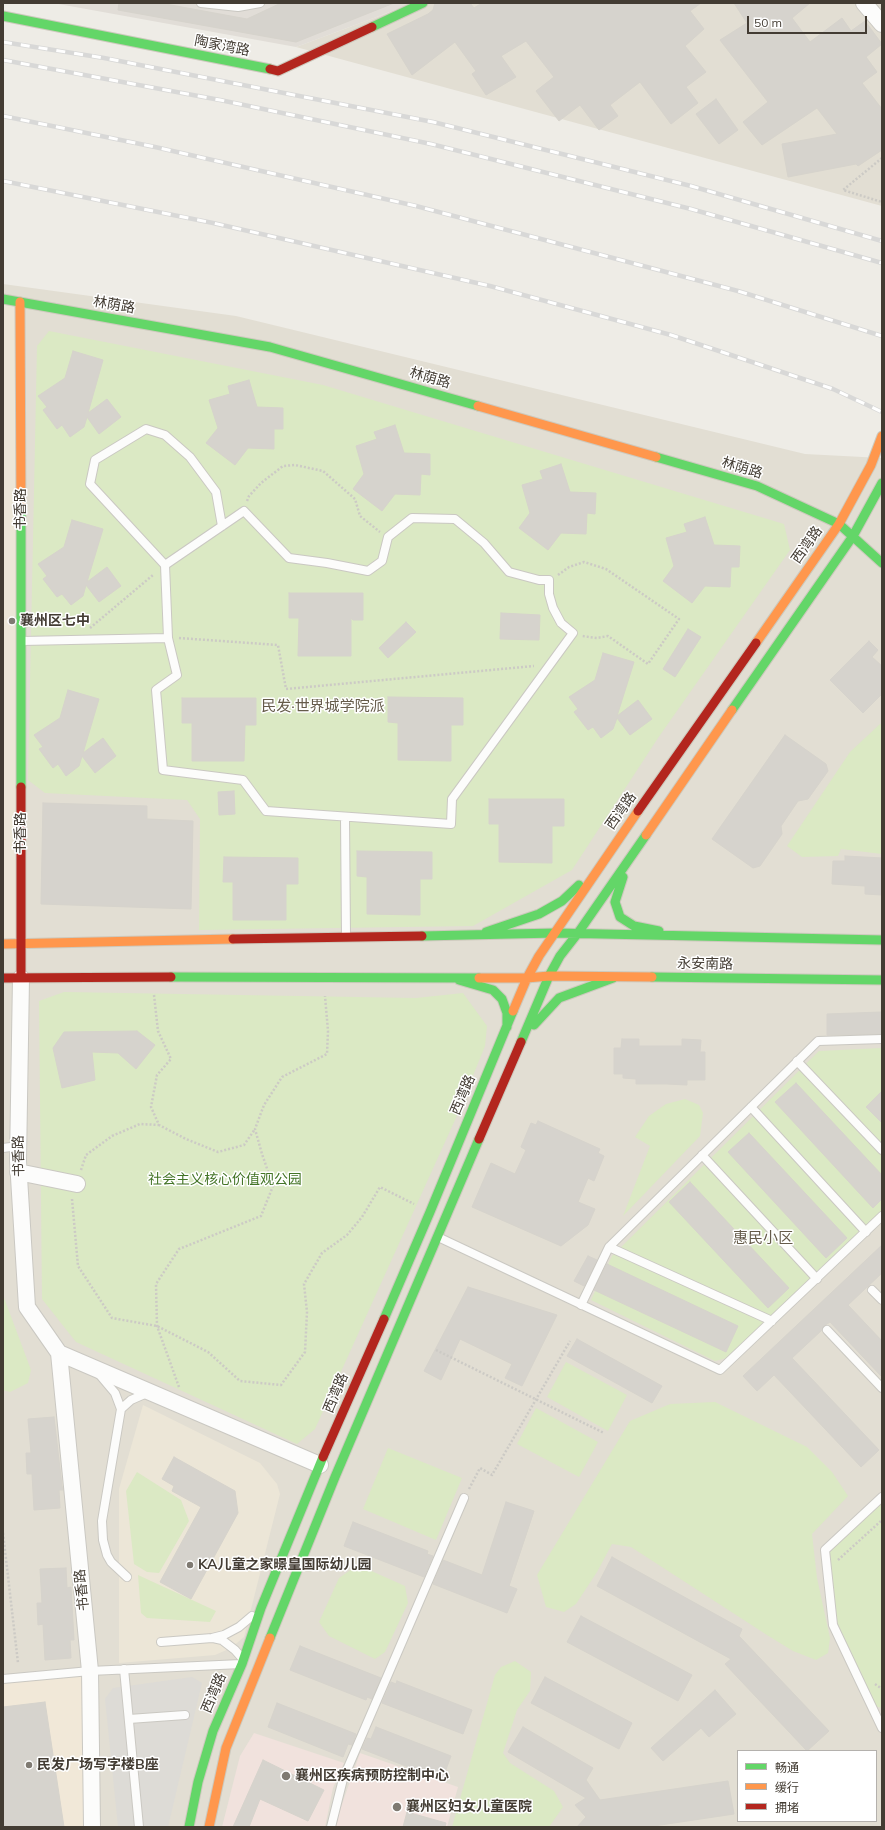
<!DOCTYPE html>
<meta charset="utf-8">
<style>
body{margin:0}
#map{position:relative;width:885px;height:1830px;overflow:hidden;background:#eeece6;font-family:Mulish,"Noto Sans SC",sans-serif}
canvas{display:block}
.frame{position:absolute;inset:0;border:4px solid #433c33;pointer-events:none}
.legend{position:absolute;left:737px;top:1750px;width:140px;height:72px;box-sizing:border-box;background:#fff;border:1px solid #b4b1ad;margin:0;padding:5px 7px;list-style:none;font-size:12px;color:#433c33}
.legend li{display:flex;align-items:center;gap:8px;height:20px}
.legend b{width:20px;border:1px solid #b4b1ad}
.scale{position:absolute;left:747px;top:16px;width:120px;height:18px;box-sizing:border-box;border:2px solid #433c33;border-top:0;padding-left:5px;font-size:12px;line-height:14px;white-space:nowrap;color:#433c33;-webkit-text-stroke:3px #fff;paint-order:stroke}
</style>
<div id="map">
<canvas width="885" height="1830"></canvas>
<div class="frame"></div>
<ul class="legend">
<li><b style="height:5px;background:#63d668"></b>畅通</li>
<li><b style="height:5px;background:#ff974d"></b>缓行</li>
<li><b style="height:5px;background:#b3261e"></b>拥堵</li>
</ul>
<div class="scale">50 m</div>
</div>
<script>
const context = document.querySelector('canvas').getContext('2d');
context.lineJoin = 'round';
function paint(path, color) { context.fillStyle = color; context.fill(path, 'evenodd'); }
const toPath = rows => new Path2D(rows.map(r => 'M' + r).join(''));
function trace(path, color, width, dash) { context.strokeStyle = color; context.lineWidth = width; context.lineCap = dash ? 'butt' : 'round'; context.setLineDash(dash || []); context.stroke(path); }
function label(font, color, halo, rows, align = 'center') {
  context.font = font + ' Mulish,"Noto Sans SC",sans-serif'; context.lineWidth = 3; context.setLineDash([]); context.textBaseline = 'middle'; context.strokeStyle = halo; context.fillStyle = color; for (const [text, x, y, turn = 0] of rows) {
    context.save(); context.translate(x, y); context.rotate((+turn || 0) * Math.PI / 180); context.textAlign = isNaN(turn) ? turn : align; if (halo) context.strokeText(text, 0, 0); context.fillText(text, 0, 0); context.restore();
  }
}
const residential = toPath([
 [414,3,882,3,882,206,296,47],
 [3,284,236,316,805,454,882,458,882,1827,3,1827],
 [738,1751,876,1751,876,1821,738,1821]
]);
const commercial = toPath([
 [90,1671,92,1827,3,1827,3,1679]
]);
const industrial = toPath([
 [53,3,414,3,296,47]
]);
const education = toPath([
 [3,299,20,302,21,944,3,944],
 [143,1405,260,1463,277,1484,280,1494,244,1637,231,1648,215,1655,119,1663,119,1489]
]);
const medical = toPath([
 [254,1733,344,1763,333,1788,325,1827,222,1827,240,1756],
 [360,1753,458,1787,447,1827,334,1827]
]);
const green = toPath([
 [49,331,323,385,784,524,790,550,658,738,572,870,473,926,199,930,200,819,187,800,45,793,28,780,37,346],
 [880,724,882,725,882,854,841,849,838,856,802,857,787,846,850,752],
 [64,992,416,998,463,993,487,1026,485,1046,455,1120,315,1429,297,1444,76,1342,42,1299,39,1001],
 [882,1048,882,1210,727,1358,715,1361,591,1300,612,1256,819,1051],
 [685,1099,699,1105,703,1113,700,1136,623,1216,650,1146,635,1137,649,1116,666,1104],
 [3,1295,31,1370,28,1383,10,1392,3,1390],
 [566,1362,627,1395,608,1431,547,1397],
 [715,1402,807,1447,832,1472,848,1496,812,1534,817,1578,830,1638,828,1653,816,1660,793,1651,767,1635,631,1547,612,1544,597,1572,576,1604,564,1612,546,1607,537,1575,630,1421,670,1404],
 [536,1408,598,1442,579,1477,517,1444],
 [388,1448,462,1478,436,1540,363,1509],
 [137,1472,181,1500,189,1521,159,1573,147,1572,134,1564,126,1491],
 [882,1497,882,1708,871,1705,833,1625,825,1550],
 [358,1565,405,1586,408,1603,385,1652,375,1659,329,1636,319,1622,339,1578],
 [138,1575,216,1611,210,1622,147,1618,141,1613],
 [515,1661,531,1672,530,1691,517,1710,503,1753,510,1763,554,1791,563,1807,549,1827,452,1827,495,1675,501,1667]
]);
const parking = toPath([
 [192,1677,202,1683,168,1827,118,1827,105,1699,113,1688]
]);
const building = toPath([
 [119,3,160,3,247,19,281,3,394,3,296,42,118,10,119,3],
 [435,3,470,3,474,8,482,3,701,3,690,11,704,29,685,46,706,72,686,87,698,103,671,124,640,82,610,105,618,116,599,130,580,105,559,121,536,91,554,77,526,41,501,56,516,77,486,95,472,74,476,71,455,42,412,75,387,34,428,14,433,10,435,3],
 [734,3,810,3,792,18,810,42,842,18,851,31,865,21,882,44,866,57,877,72,862,83,882,109,882,150,858,166,856,164,788,177,782,144,837,134,817,108,762,145,743,122,768,102,720,40,747,23,734,3],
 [716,99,738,130,719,144,696,114,716,99],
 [73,351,103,360,88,413,107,399,121,417,99,434,87,417,84,427,70,437,62,425,57,429,43,410,47,407,38,396,65,378,73,351],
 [249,380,257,407,283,408,283,429,274,429,274,449,248,448,235,465,206,443,218,428,209,400,230,394,228,386,249,380],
 [395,425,404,453,430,454,430,475,421,474,420,495,395,494,382,511,353,489,364,474,356,446,377,439,374,432,395,425],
 [561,464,570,492,596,493,595,514,587,513,586,534,561,533,548,550,519,528,530,513,522,485,543,479,540,471,561,464],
 [705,517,714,545,740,546,739,567,731,567,730,587,705,586,692,603,663,581,674,566,666,538,687,532,684,524,705,517],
 [72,520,103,529,87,582,107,567,121,586,99,602,86,585,83,596,71,605,62,594,57,597,43,579,47,576,38,564,64,547,72,520],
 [289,593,363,593,363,620,353,620,351,618,351,656,298,656,299,618,289,618,289,593],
 [501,613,540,615,539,640,500,639,501,613],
 [406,622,416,632,388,658,379,648,406,622],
 [688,629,701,637,675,677,663,669,688,629],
 [869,641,878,650,872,657,882,666,882,694,863,713,830,680,869,641],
 [603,653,634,662,617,716,638,700,652,719,630,735,617,718,613,729,601,738,593,727,588,730,574,712,578,709,569,697,595,680,603,653],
 [68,690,99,699,83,753,103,738,116,756,95,773,82,756,79,766,66,776,58,764,53,768,39,749,43,747,34,735,60,718,68,690],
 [388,697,463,698,463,725,451,725,451,761,398,760,398,723,388,722,388,697],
 [182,698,256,698,256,725,245,725,244,761,192,761,192,723,182,723,182,698],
 [785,735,826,764,828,771,808,799,798,801,781,826,782,834,760,866,753,868,712,839,785,735],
 [234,791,235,814,219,815,218,792,234,791],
 [489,799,564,799,564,826,552,826,552,863,499,862,499,824,489,824,489,799],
 [43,803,147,806,147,819,193,821,191,909,41,904,43,803],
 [357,851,432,852,432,879,420,879,420,915,367,914,367,877,357,876,357,851],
 [845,856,882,858,882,895,865,894,865,886,832,884,833,861,845,861,845,856],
 [224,857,298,858,298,884,286,884,286,920,233,920,233,882,223,882,224,857],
 [882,1012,882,1034,827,1035,827,1014,882,1012],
 [137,1031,155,1045,136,1069,118,1053,92,1052,95,1080,62,1088,53,1048,64,1032,137,1031],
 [622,1039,639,1039,639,1046,682,1046,682,1039,701,1040,700,1052,705,1052,705,1080,687,1080,687,1085,667,1084,636,1084,636,1079,623,1078,623,1074,614,1074,614,1048,621,1048,622,1039],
 [796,1083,882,1175,882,1199,873,1208,775,1102,796,1083],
 [882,1091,882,1123,866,1107,882,1091],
 [538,1121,600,1149,598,1153,604,1156,594,1181,588,1178,578,1202,595,1209,588,1225,561,1246,472,1207,491,1163,515,1174,526,1150,521,1147,531,1123,536,1125,538,1121],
 [749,1133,847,1238,826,1258,728,1152,749,1133],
 [690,1182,789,1288,768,1308,669,1202,690,1182],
 [882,1245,882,1273,848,1305,882,1341,882,1377,830,1322,824,1326,822,1330,792,1358,879,1450,861,1467,774,1375,757,1391,743,1376,882,1245],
 [588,1256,597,1260,584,1286,574,1281,588,1256],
 [607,1264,738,1326,726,1352,594,1290,607,1264],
 [468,1287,557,1315,522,1386,505,1378,512,1364,460,1339,441,1380,424,1371,468,1287],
 [577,1339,662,1386,652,1403,567,1356,577,1339],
 [54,1417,62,1486,63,1490,59,1490,60,1508,34,1510,32,1474,27,1474,26,1453,31,1453,28,1419,54,1417],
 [174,1457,235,1491,238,1513,191,1599,160,1582,201,1507,172,1491,174,1486,162,1479,174,1457],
 [506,1502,534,1511,509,1586,517,1589,507,1613,433,1584,443,1560,482,1575,506,1502],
 [353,1522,428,1551,427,1554,433,1556,424,1577,344,1546,353,1522],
 [612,1557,742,1629,739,1636,829,1731,807,1751,725,1664,731,1659,597,1586,612,1557],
 [66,1568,67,1588,71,1587,74,1640,70,1640,71,1658,45,1660,43,1624,38,1625,37,1603,42,1603,40,1569,66,1568],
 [581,1616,692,1675,678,1701,567,1642,581,1616],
 [300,1646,381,1678,372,1699,367,1697,366,1700,290,1670,300,1646],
 [545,1677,632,1723,619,1749,531,1703,545,1677],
 [397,1681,472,1710,463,1734,382,1703,391,1682,396,1684,397,1681],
 [715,1690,736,1714,709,1737,701,1728,663,1761,651,1748,715,1690],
 [45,1702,64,1827,3,1827,3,1707,45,1702],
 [277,1703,356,1734,352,1745,348,1744,343,1757,268,1727,277,1703],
 [376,1727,451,1756,442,1780,362,1749,367,1738,371,1739,376,1727],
 [523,1727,593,1768,586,1780,600,1800,728,1781,734,1814,647,1827,577,1827,586,1817,575,1805,586,1798,508,1752,523,1727],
 [263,1760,324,1790,308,1821,260,1799,249,1827,233,1827,263,1760],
 [407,1812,446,1823,445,1827,403,1827,407,1812]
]);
const path = toPath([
 [882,158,843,190,882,202],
 [247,501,249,496,261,483,283,466,295,465,323,471,355,499,360,516,380,532],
 [558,575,569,567,584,562,606,569,679,619,648,664,608,636,597,638,582,636],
 [90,628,153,575],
 [179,638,278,645,286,689,534,666],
 [154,995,158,1031,171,1059,157,1075,151,1107,159,1125,186,1139,218,1152,244,1145,255,1129],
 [81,1170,86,1155,112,1136,140,1124,159,1125],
 [72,1199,78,1266,112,1318,157,1326,208,1352,240,1381,281,1385,305,1352,307,1312,304,1284,322,1253,347,1235,362,1217,380,1187,414,1204],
 [436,1350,604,1433],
 [179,1387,157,1326,156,1284,179,1249,261,1216,273,1186,262,1154,255,1129,264,1105,282,1077,327,1054,328,1031,325,996],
 [469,1489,480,1468,492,1475,570,1341],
 [3,1533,18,1663],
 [838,1560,882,1520],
 [875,1684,882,1689]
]);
const lane = toPath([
 [201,3,238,7,260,3],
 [165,565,90,484,95,460,146,429,165,435,190,457,216,492,222,526],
 [22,641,168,638,165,565,244,511,289,558,327,563,368,571,382,561,388,537,412,518,455,519,484,543,509,572,539,580,549,580,549,594,553,608,561,623,573,633,452,799,451,824,266,811,243,780,163,770,156,690,177,675,168,638],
 [345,817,346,936],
 [797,1061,882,1150],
 [751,1107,866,1232],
 [3,1148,18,1146],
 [702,1155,817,1279],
 [438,1237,720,1370,882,1216],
 [609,1247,772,1321],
 [872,1290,882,1300],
 [581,1305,609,1247,818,1041,882,1039],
 [827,1330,882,1388],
 [99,1374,115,1393,121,1409,102,1521,103,1540,107,1555,111,1562,127,1577],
 [121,1409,131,1400,147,1393],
 [882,1497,825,1550,833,1625,882,1728],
 [213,1638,222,1640,235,1650,242,1658],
 [161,1642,212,1638,224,1635,239,1627,252,1616],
 [124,1669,139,1827],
 [3,1679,90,1671,241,1664],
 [129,1719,185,1715],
 [331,1827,343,1779,464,1498]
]);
const street = toPath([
 [864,3,882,24],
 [21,978,18,1161,27,1307,59,1353,320,1465],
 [18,1172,77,1184],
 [59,1353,90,1671,92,1827]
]);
const fast = toPath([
 [3,16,270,69],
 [372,27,423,3],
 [3,299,270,347,478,406],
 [656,457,757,486,839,524,882,563],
 [21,509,21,787],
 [732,710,853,536,882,483],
 [623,877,615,902,620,917,634,926,659,931],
 [486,932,539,914,562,901,579,885],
 [422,936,556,933,882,940],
 [171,977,479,978],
 [652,977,882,980],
 [459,980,493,990,502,999,507,1013,507,1027],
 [534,1025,559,998,613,978],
 [521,1042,549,976,560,956,578,933,646,835],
 [384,1319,430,1212,513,1011],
 [270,1638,335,1477,479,1139],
 [189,1827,198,1782,213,1731,242,1664,261,1608,323,1457]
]);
const slow = toPath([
 [20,302,21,509],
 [478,406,656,457],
 [756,643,839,524,871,465,882,436],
 [646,835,732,710],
 [3,944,233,939],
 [479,978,527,978,549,976,652,977],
 [513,1011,527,978,539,956,638,811],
 [209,1827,226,1748,270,1638]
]);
const jam = toPath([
 [270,69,278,71,372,27],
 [21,787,21,978],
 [638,811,756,643],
 [233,939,422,936],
 [3,978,171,977],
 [479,1139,521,1042],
 [323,1457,384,1319]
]);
const rail = toPath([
 [3,42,104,58,433,122,691,186,882,241],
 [3,60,220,100,431,144,691,209,882,263],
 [3,116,155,147,416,206,738,291,882,336],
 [3,181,213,223,490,286,671,335,833,389,882,412]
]);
const markers = [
 [12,621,4,"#7f7a72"],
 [190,1565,4,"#7f7a72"],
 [29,1765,4,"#7f7a72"],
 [286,1776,5,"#7f7a72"],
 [397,1807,5,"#7f7a72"]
];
const streetNames = [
 ["陶家湾路",222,46,11],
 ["林荫路",114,305,10],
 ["林荫路",430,378,16],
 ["林荫路",742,468,17],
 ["书香路",21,509,-90],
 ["西湾路",807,545,-55],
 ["西湾路",621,811,-55],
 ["书香路",21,833,-90],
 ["永安南路",705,964,1],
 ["西湾路",463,1095,-67],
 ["书香路",19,1156,-91],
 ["西湾路",336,1393,-67],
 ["书香路",82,1590,-96],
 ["西湾路",214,1693,-67]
];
const poiNames = [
 ["襄州区七中",20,621],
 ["KA儿童之家暻皇国际幼儿园",198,1565],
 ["民发广场写字楼B座",37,1765],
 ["襄州区疾病预防控制中心",295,1776],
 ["襄州区妇女儿童医院",406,1807]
];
const parkNames = [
 ["社会主义核心价值观公园",225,1180]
];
const neighbourhoodNames = [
 ["民发·世界城学院派",323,706],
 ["惠民小区",763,1238]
];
paint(residential, '#e2ded3');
paint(commercial, '#f1e8d8');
paint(industrial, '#e1ddd7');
paint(education, '#ece6d7');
paint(medical, '#f1e2dd');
paint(green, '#dbe9c4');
paint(parking, '#dddbd6');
paint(building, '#d6d3cd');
trace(building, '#d6d3cc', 1);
trace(lane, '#cac8c2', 10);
trace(street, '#cac8c2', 18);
trace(fast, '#cdc9bd', 11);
trace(slow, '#cdc9bd', 11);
trace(jam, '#cdc9bd', 11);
trace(path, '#cccac5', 2.5, [2, 2]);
trace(lane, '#fcfcfb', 8);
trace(street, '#fcfcfb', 16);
trace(fast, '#63d668', 9);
trace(slow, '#ff974d', 9);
trace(jam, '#b3261e', 9);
trace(rail, '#d8d8d7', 4.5);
trace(rail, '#fff', 3, [9]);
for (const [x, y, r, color] of markers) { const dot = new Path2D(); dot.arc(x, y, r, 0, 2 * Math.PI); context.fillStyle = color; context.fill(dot); trace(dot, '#fff', 1.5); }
label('14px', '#433c33', '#fff', streetNames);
label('bold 14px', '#433c33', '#fff', poiNames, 'left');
label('14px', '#437426', '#fff', parkNames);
label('15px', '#655b4a', '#fff', neighbourhoodNames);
</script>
